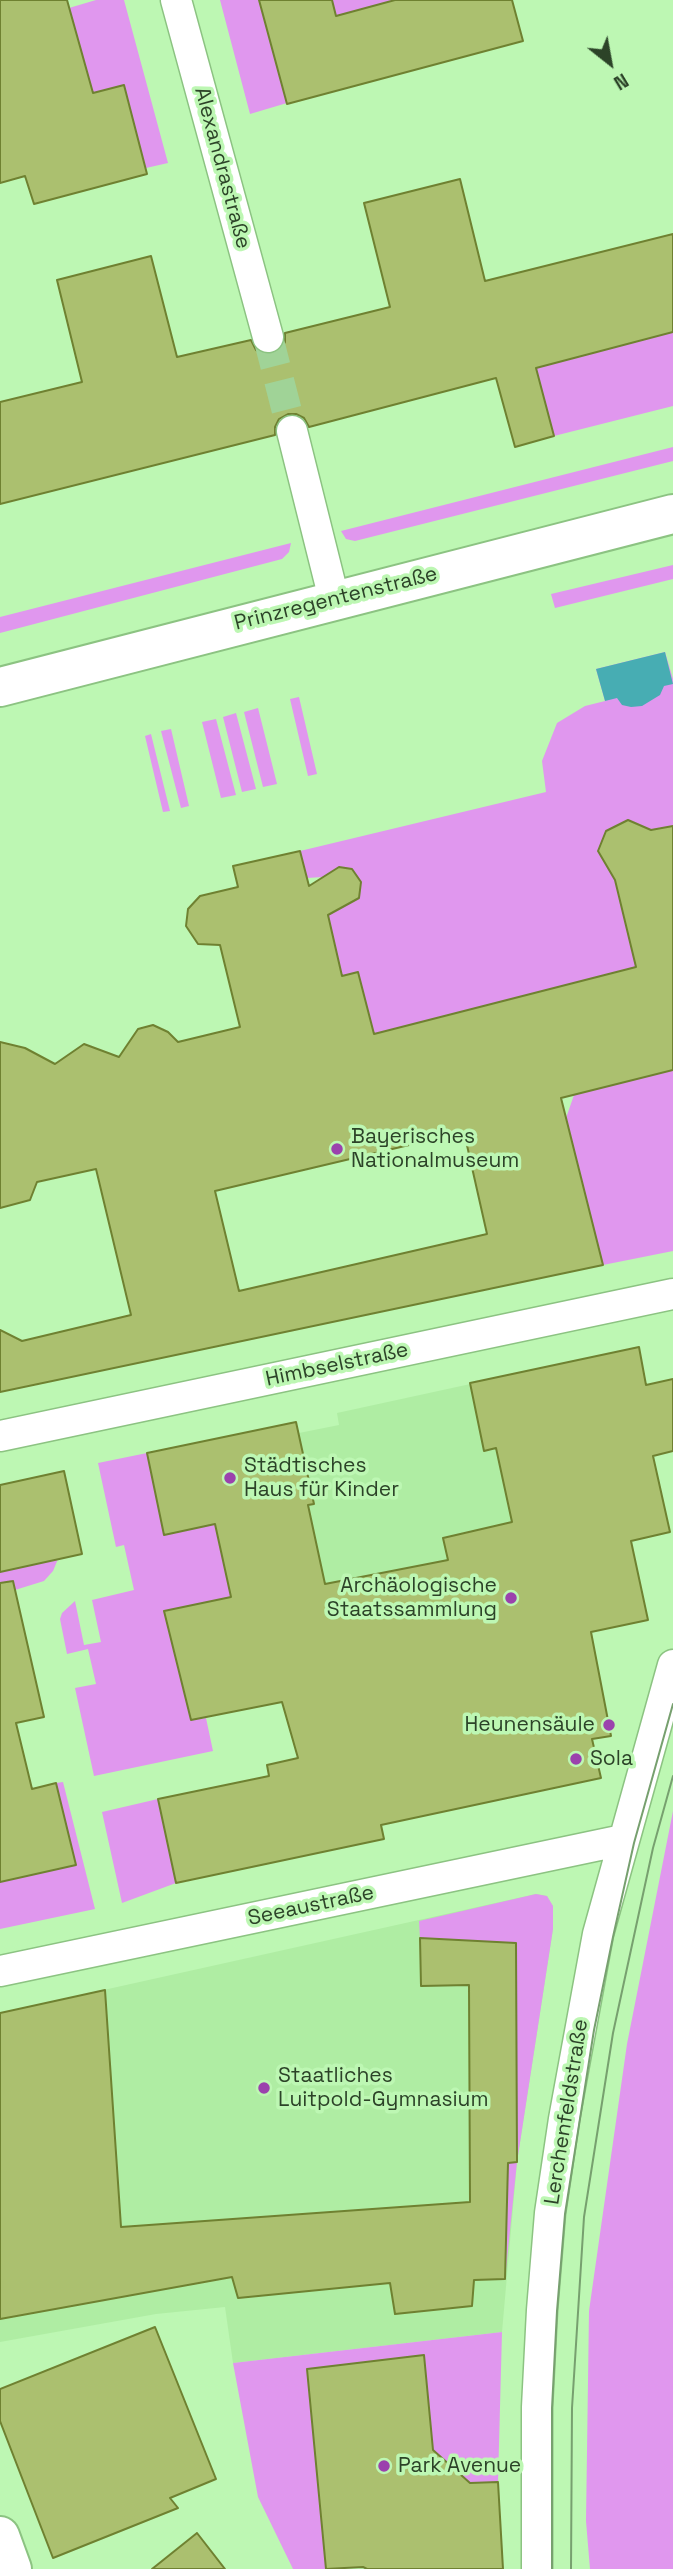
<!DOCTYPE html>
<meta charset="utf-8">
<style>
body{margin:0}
#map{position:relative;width:673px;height:2569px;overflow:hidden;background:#bdf7b3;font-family:"Space Grotesk",sans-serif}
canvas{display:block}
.north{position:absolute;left:575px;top:28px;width:70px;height:70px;-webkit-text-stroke:5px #bdf7b3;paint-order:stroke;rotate:149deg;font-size:19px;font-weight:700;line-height:28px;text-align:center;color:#2c4328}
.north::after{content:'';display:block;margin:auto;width:24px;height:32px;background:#2c4328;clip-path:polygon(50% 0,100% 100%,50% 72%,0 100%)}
</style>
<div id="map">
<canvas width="673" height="2569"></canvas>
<div class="north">N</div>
</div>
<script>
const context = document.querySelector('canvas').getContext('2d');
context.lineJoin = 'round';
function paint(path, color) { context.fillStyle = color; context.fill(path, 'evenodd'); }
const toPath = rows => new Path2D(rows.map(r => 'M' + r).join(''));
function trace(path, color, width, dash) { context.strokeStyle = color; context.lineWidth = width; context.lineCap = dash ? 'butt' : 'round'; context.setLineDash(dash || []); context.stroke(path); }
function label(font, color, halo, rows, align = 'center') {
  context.font = font + ' "Space Grotesk",sans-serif'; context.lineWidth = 7; context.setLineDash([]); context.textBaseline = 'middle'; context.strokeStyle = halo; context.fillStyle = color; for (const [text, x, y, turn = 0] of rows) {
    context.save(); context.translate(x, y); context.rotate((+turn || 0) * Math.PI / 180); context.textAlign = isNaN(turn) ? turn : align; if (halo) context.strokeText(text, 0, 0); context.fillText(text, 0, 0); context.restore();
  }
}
const built = toPath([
 [521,1373,537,1445,497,1454,512,1522,444,1538,448,1560,325,1585,308,1505,313,1503,299,1433,339,1425,337,1413],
 [536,1894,547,1896,553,1906,553,1929,517,2162,502,2332,233,2363,225,2307,156,2314,0,2342,0,2013]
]);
const green = toPath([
 [96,0,124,0,168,163,146,168,124,85,93,93,69,8],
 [220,0,259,0,287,103,250,114],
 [332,0,395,0,336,16],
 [673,332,673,406,554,436,535,368],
 [673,447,673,461,355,541,346,539,341,531],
 [291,543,289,552,282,559,0,633,0,617],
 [673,565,673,579,555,608,551,594],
 [665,652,673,679,673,826,651,830,627,820,606,831,599,851,615,880,637,967,374,1034,358,972,342,976,326,905,343,907,359,898,361,882,352,869,339,867,323,877,307,878,300,851,546,792,542,761,557,723,585,706,605,701,596,669],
 [299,697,317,774,308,776,290,699],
 [258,708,277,784,263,787,244,712],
 [236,713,256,789,242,792,223,717],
 [216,719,236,795,221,798,202,722],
 [171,729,189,806,181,808,161,731],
 [151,734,170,811,163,812,145,736],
 [673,1070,673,1251,603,1265,566,1118,574,1095],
 [147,1453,165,1535,215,1524,218,1540,298,1583,164,1611,191,1720,206,1718,213,1751,94,1776,75,1688,96,1684,88,1649,67,1654,60,1619,62,1613,75,1601,84,1645,101,1642,92,1600,134,1590,124,1545,116,1547,98,1463],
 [58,1559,53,1571,44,1581,15,1590,0,1586,0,1572],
 [63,1782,95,1909,0,1929,0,1882,76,1865,56,1783],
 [158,1799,176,1883,122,1903,102,1812],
 [673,1811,673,2569,590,2569,586,2521,589,2311,627,2044],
 [536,1894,547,1896,553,1906,553,1929,517,2162,505,2279,508,2163,517,2161,516,1943,420,1938,419,1921],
 [502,2332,498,2482,470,2483,433,2450,423,2355,307,2369,326,2569,293,2569,258,2497,233,2363]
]);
const water = toPath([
 [665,652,673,684,664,686,660,695,642,706,631,707,622,705,617,698,605,701,596,669]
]);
const building = toPath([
 [0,0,67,0,93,93,124,85,147,174,34,204,25,176,0,183,0,0],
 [259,0,332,0,336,16,395,0,512,0,523,41,287,104,259,0],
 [460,179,485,281,673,234,673,332,536,368,554,436,515,447,496,378,309,427,304,418,296,414,288,414,279,419,275,427,275,435,0,504,0,402,82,382,57,280,151,256,177,357,251,340,256,350,264,354,272,354,281,349,285,342,285,333,390,307,364,203,460,179],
 [628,820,651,830,673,826,673,1070,561,1098,603,1265,0,1392,0,1330,22,1341,131,1315,96,1169,37,1182,30,1200,0,1208,0,1042,25,1048,55,1064,84,1044,119,1057,138,1029,153,1025,168,1032,178,1042,240,1027,220,945,198,944,186,926,188,909,200,896,238,887,233,866,300,851,309,886,339,867,352,869,361,882,359,898,328,915,342,976,358,972,374,1034,636,967,615,880,598,851,606,831,628,820],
 [464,1132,487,1234,239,1291,215,1191,464,1132],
 [639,1347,646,1385,673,1379,673,1451,653,1456,670,1532,631,1541,648,1620,591,1632,611,1736,592,1739,601,1778,381,1825,384,1839,176,1883,158,1799,269,1776,267,1765,298,1758,282,1702,191,1720,164,1611,231,1597,215,1524,164,1535,147,1453,296,1422,314,1504,308,1505,325,1584,448,1560,443,1538,512,1522,496,1448,484,1451,470,1383,639,1347],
 [64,1471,82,1554,0,1572,0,1485,64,1471],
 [13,1581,44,1717,16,1723,32,1789,56,1783,76,1865,0,1882,0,1583,13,1581],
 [420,1938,516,1943,517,2162,508,2163,505,2279,474,2280,472,2306,395,2314,390,2283,238,2298,232,2277,0,2319,0,2013,105,1990,121,2227,470,2202,469,1985,421,1986,420,1938],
 [155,2327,216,2479,170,2498,178,2508,53,2558,0,2421,0,2389,155,2327],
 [424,2355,433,2450,470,2483,498,2482,503,2569,367,2569,363,2567,326,2569,307,2369,424,2355],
 [197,2533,225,2569,152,2569,197,2533]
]);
const streetTunnel = toPath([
 [268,337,292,431]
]);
const street = toPath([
 [176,0,268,337],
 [292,431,334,599],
 [0,1436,673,1294],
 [0,1971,623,1840],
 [537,2569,537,2407,542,2310,550,2213,564,2119,598,1934,673,1665]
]);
const secondary = toPath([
 [0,687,673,514],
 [0,2536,12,2569]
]);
const tram = toPath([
 [552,2569,552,2408,557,2311,565,2214,594,2030,613,1937,634,1843,673,1704],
 [571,2569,572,2408,584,2217,613,2033,653,1848,673,1776]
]);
const markers = [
 [337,1149,7,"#9b42ad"],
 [230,1478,7,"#9b42ad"],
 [511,1598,7,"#9b42ad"],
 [609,1725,7,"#9b42ad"],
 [576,1759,7,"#9b42ad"],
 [264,2088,7,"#9b42ad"],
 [384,2466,7,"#9b42ad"]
];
const streetNames = [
 ["Alexandrastraße",222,168,75],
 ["Prinzregentenstraße",336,599,-14],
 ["Himbselstraße",337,1365,-12],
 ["Seeaustraße",311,1906,-12],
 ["Lerchenfeldstraße",567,2112,-81]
];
const poiNames = [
 ["Bayerisches",351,1137],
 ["Nationalmuseum",351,1161],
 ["Städtisches",244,1466],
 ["Haus für Kinder",244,1490],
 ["Archäologische",497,1586,"right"],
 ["Staatssammlung",497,1610,"right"],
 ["Heunensäule",595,1725,"right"],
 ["Sola",590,1759],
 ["Staatliches",278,2076],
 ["Luitpold-Gymnasium",278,2100],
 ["Park Avenue",398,2466]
];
paint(built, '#afeda3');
paint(green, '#e097ee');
paint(water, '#47adb3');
paint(building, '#abc06f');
trace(building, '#6f8131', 2);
trace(streetTunnel, '#a0d397', 30, [30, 15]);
trace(street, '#8cc382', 33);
trace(secondary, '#8cc382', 42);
trace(street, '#fff', 30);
trace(secondary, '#fff', 38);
trace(tram, '#77a06f', 2);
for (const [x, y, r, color] of markers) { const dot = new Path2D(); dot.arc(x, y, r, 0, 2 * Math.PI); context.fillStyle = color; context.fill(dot); trace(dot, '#bdf7b3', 2.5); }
label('21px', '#2c4328', '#bdf7b3', streetNames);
label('21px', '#2c4328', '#bdf7b3', poiNames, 'left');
</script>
